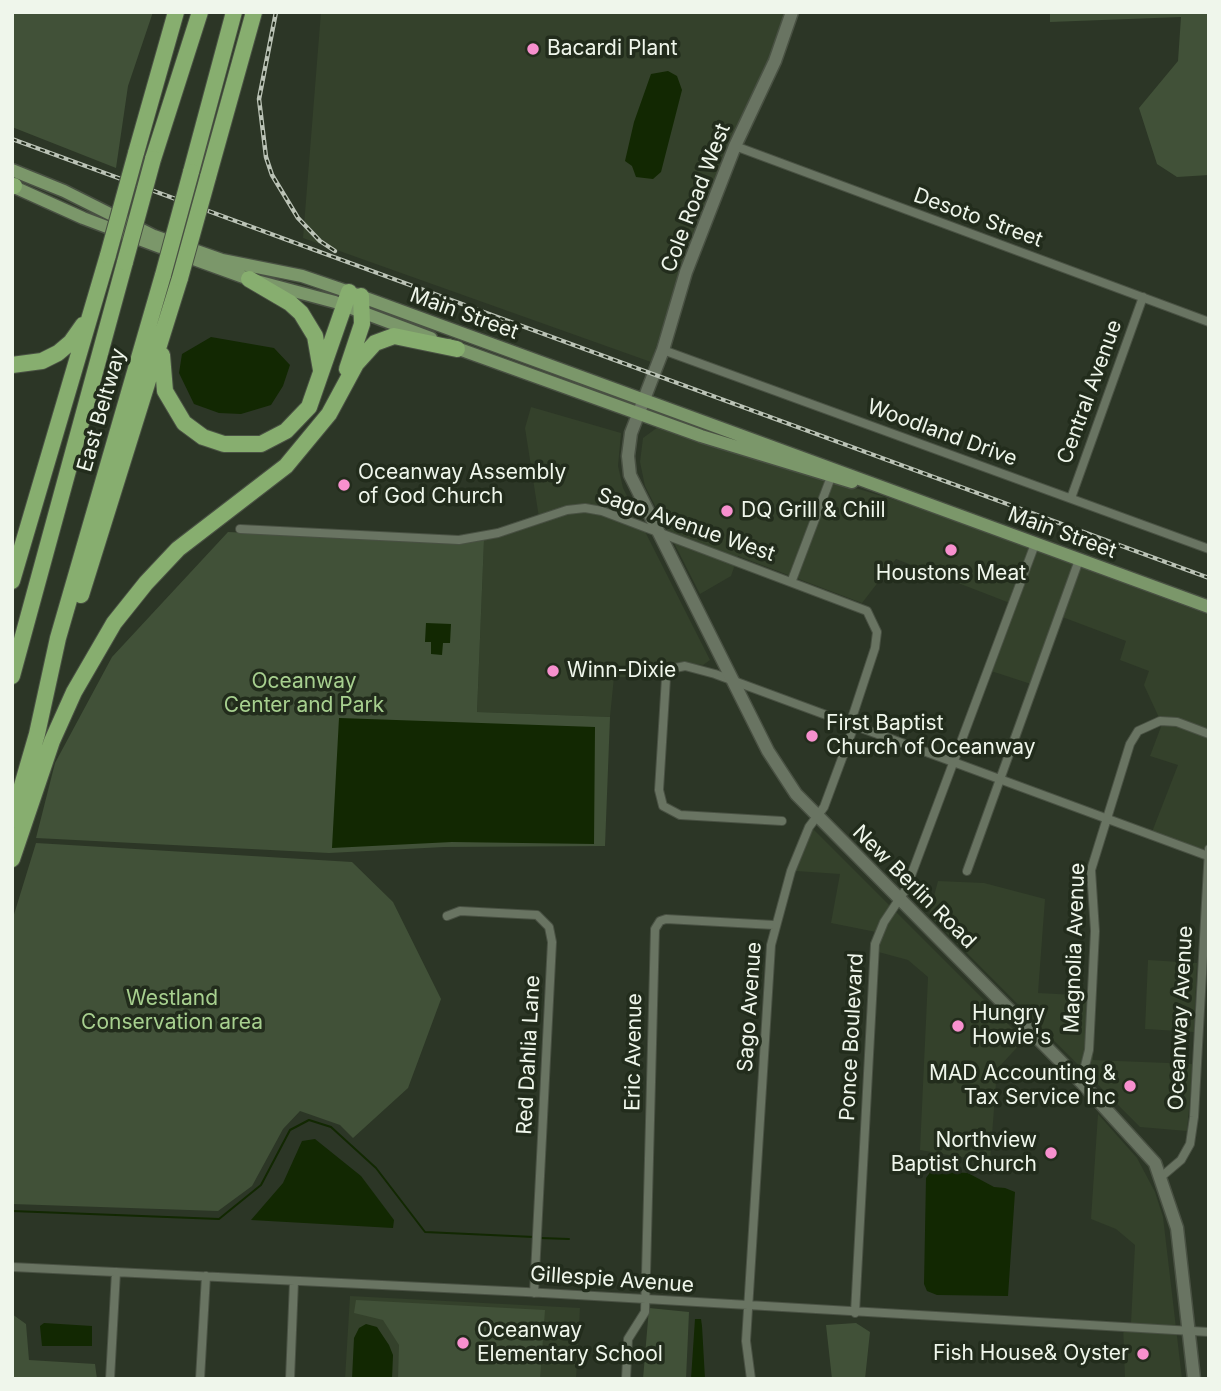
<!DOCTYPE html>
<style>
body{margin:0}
#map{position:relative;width:1221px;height:1391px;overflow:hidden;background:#2c3626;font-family:Inter,sans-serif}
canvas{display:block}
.frame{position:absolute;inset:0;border:14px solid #eff6eb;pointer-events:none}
</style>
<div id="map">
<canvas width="1221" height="1391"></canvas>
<div class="frame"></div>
</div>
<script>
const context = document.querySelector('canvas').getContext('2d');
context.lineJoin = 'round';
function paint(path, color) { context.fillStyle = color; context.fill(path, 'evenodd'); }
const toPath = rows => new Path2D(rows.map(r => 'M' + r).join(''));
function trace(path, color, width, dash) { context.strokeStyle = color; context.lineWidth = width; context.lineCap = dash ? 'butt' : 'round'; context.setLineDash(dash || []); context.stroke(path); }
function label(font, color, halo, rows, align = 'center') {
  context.font = font + ' Inter,sans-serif'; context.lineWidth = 7; context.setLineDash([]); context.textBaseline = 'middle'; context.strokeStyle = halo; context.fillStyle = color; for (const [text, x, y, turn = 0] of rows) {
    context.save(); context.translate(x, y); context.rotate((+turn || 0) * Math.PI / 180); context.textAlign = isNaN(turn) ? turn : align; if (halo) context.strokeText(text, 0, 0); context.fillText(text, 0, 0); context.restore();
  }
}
const built = toPath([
 [321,12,785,12,769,58,727,147,686,256,651,362,303,238],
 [531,407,621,433,618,466,623,488,710,660,703,665,684,663,672,667,661,678,614,677,610,717,477,712,484,540,540,524,525,428],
 [658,427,914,506,1209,615,1209,851,1152,832,1178,765,1150,756,1162,724,1144,685,1149,671,1120,660,1126,641,1057,615,1031,684,991,671,1015,605,896,559,862,603,738,556,731,576,700,594,645,486,640,462,643,438],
 [813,829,1024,1040,997,1069,990,1162,920,1150,928,977,908,960,871,950,876,932,831,923,840,874,796,871],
 [938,881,984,883,1045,899,1038,993,1095,996,1093,1060,1193,1064,1187,1131,1140,1127,929,915],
 [1148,960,1197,963,1194,1032,1145,1029],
 [1098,1114,1137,1158,1155,1192,1163,1217,1182,1379,1125,1379,1123,1323,1131,1323,1135,1245,1116,1229,1091,1219],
 [350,1296,580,1308,576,1379,345,1379]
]);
const green = toPath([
 [12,12,153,12,128,86,116,168,12,127],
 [1050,12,1209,12,1209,175,1177,177,1157,164,1139,108,1178,61,1181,17,1050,22],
 [228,532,465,543,484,540,477,712,610,717,605,846,444,847,329,853,36,838,55,763,112,657],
 [36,843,352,862,393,902,441,999,408,1088,353,1138,340,1125,300,1111,283,1129,252,1186,218,1211,12,1204,12,921],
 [356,1300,545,1310,540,1379,398,1379,399,1345,383,1320,354,1313],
 [649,1308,689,1312,686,1379,643,1379],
 [12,1314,26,1324,29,1360,95,1364,97,1379,12,1379],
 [856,1323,870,1332,865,1379,832,1379,826,1325]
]);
const water = toPath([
 [668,71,677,76,682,90,661,172,653,179,636,177,632,166,625,161,634,122,651,74],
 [211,337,274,348,290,365,283,386,271,405,241,414,219,413,194,404,179,373,182,354],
 [426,623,451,624,450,643,443,643,442,655,431,654,431,642,425,642],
 [339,718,595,727,594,844,452,842,332,848],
 [315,1139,361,1176,394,1220,393,1228,251,1220,283,1183,302,1141],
 [931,1171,968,1173,994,1187,1005,1188,1015,1192,1008,1296,937,1295,927,1291,924,1284,926,1178],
 [695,1319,701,1319,702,1326,705,1379,691,1379],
 [44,1323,92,1326,92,1346,42,1346,40,1326],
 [366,1324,377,1327,389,1345,393,1355,392,1379,352,1379,354,1338,359,1328]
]);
const stream = toPath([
 [12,1211,219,1219,261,1185,290,1130,309,1120,331,1127,376,1168,425,1232,534,1237],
 [540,1238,569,1239]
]);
const street = toPath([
 [735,146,1209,322],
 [663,350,1209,549],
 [1071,498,1143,297],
 [240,529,459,540,498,533,567,510,585,508,602,511,867,611,877,632,875,648,850,724],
 [792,580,831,477],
 [782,821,680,815,663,806,659,790,666,678,675,668,685,666,715,674,1208,856],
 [967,871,1079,560],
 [447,916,460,911,537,915,549,927,552,942,534,1293],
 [1081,1082,1089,1050,1095,931,1091,870,1130,744,1138,731,1160,721,1177,722,1209,734],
 [1161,1177,1181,1160,1190,1144,1194,1117,1209,849],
 [12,1267,526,1292,1209,1332],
 [855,1313,875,944,884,922,906,889,1035,544],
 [110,1379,116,1272],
 [200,1379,206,1276],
 [290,1379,294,1281],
 [626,1379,628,1339,645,1312,655,929,660,921,666,919,774,925],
 [751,1379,746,1341,771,945,791,871,809,827,824,807,854,726]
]);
const secondary = toPath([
 [792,12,775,61,735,146,686,272,663,350,631,433,628,456,630,475,768,751,796,794,1081,1082,1155,1163,1177,1228,1194,1379]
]);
const primary = toPath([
 [12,170,64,191,154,236,222,260,302,276,349,292,1209,607],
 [12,186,83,218,160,247],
 [180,254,249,279,335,302,431,338],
 [448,345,701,436,852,482]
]);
const highway = toPath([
 [136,153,176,12],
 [153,159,200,12],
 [191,172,234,12],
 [208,177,254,12],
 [12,186,14,186],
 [249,279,290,303,301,313,315,336,321,370],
 [162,355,165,391,184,423,203,437,224,444,261,444,286,431,309,407,349,292],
 [12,365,42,361,58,353,71,342,83,325],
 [347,369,362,324,361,296],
 [12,581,108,255],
 [81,595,180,278],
 [12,676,125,262],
 [12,820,37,734,58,638,163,275],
 [12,859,52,741,74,692,114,623,146,583,178,549,286,466,329,414,356,364,375,343,394,336,457,349]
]);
const rail = toPath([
 [276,12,259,99,266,157,272,175,298,218,320,241,335,251],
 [12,139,1209,578]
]);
const highwayBridge = toPath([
 [108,255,136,153],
 [125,262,153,159],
 [163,275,191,172],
 [180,278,208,177]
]);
const markers = [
 [533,49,7,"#f790ce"],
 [344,485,7,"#f790ce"],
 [727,511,7,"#f790ce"],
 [951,550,7,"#f790ce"],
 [553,671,7,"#f790ce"],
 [812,736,7,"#f790ce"],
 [958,1026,7,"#f790ce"],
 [1130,1086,7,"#f790ce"],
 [1051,1153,7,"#f790ce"],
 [463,1343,7,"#f790ce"],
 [1143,1354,7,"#f790ce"]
];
const poiNames = [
 ["Bacardi Plant",547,49],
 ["Oceanway Assembly",358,473],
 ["of God Church",358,497],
 ["DQ Grill & Chill",741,511],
 ["Houstons Meat",951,574,"center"],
 ["Winn-Dixie",567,671],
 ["First Baptist",826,724],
 ["Church of Oceanway",826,748],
 ["Hungry",972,1014],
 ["Howie's",972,1038],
 ["MAD Accounting &",1116,1074,"right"],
 ["Tax Service Inc",1116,1098,"right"],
 ["Northview",1037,1141,"right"],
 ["Baptist Church",1037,1165,"right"],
 ["Oceanway",477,1331],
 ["Elementary School",477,1355],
 ["Fish House& Oyster",1129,1354,"right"]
];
const streetNames = [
 ["Cole Road West",696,198,-69],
 ["Desoto Street",978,218,20],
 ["Main Street",464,314,20],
 ["Central Avenue",1090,392,-70],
 ["East Beltway",102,410,-74],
 ["Woodland Drive",942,433,20],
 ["Sago Avenue West",686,525,19],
 ["Main Street",1062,533,20],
 ["New Berlin Road",914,887,45],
 ["Magnolia Avenue",1075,948,-88],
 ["Sago Avenue",750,1007,-86],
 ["Oceanway Avenue",1181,1018,-87],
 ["Ponce Boulevard",852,1037,-87],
 ["Eric Avenue",634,1052,-89],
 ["Red Dahlia Lane",529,1055,-87],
 ["Gillespie Avenue",612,1280,4]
];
const parkNames = [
 ["Oceanway",304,682],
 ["Center and Park",304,706],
 ["Westland",172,999],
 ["Conservation area",172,1023]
];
paint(built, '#34412b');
paint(green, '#415138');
paint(water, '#122802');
trace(stream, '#122802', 2);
trace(street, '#495143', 10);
trace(secondary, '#495143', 15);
trace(primary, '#495143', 15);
trace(highway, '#495143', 18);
trace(street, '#697462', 8);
trace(secondary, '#697462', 12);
trace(primary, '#7b976a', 12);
trace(highway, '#87ae6f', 16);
trace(rail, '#bbc3b6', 4.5);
trace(rail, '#222c1c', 2, [5]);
trace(highwayBridge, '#495143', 18, []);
trace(highwayBridge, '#87ae6f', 16);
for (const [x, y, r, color] of markers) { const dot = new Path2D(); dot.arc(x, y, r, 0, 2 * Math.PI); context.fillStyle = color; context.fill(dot); trace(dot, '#222c1c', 2.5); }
label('21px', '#eff6eb', '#222c1c', poiNames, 'left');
label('21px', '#eff6eb', '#222c1c', streetNames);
label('21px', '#a7d08f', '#222c1c', parkNames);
</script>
